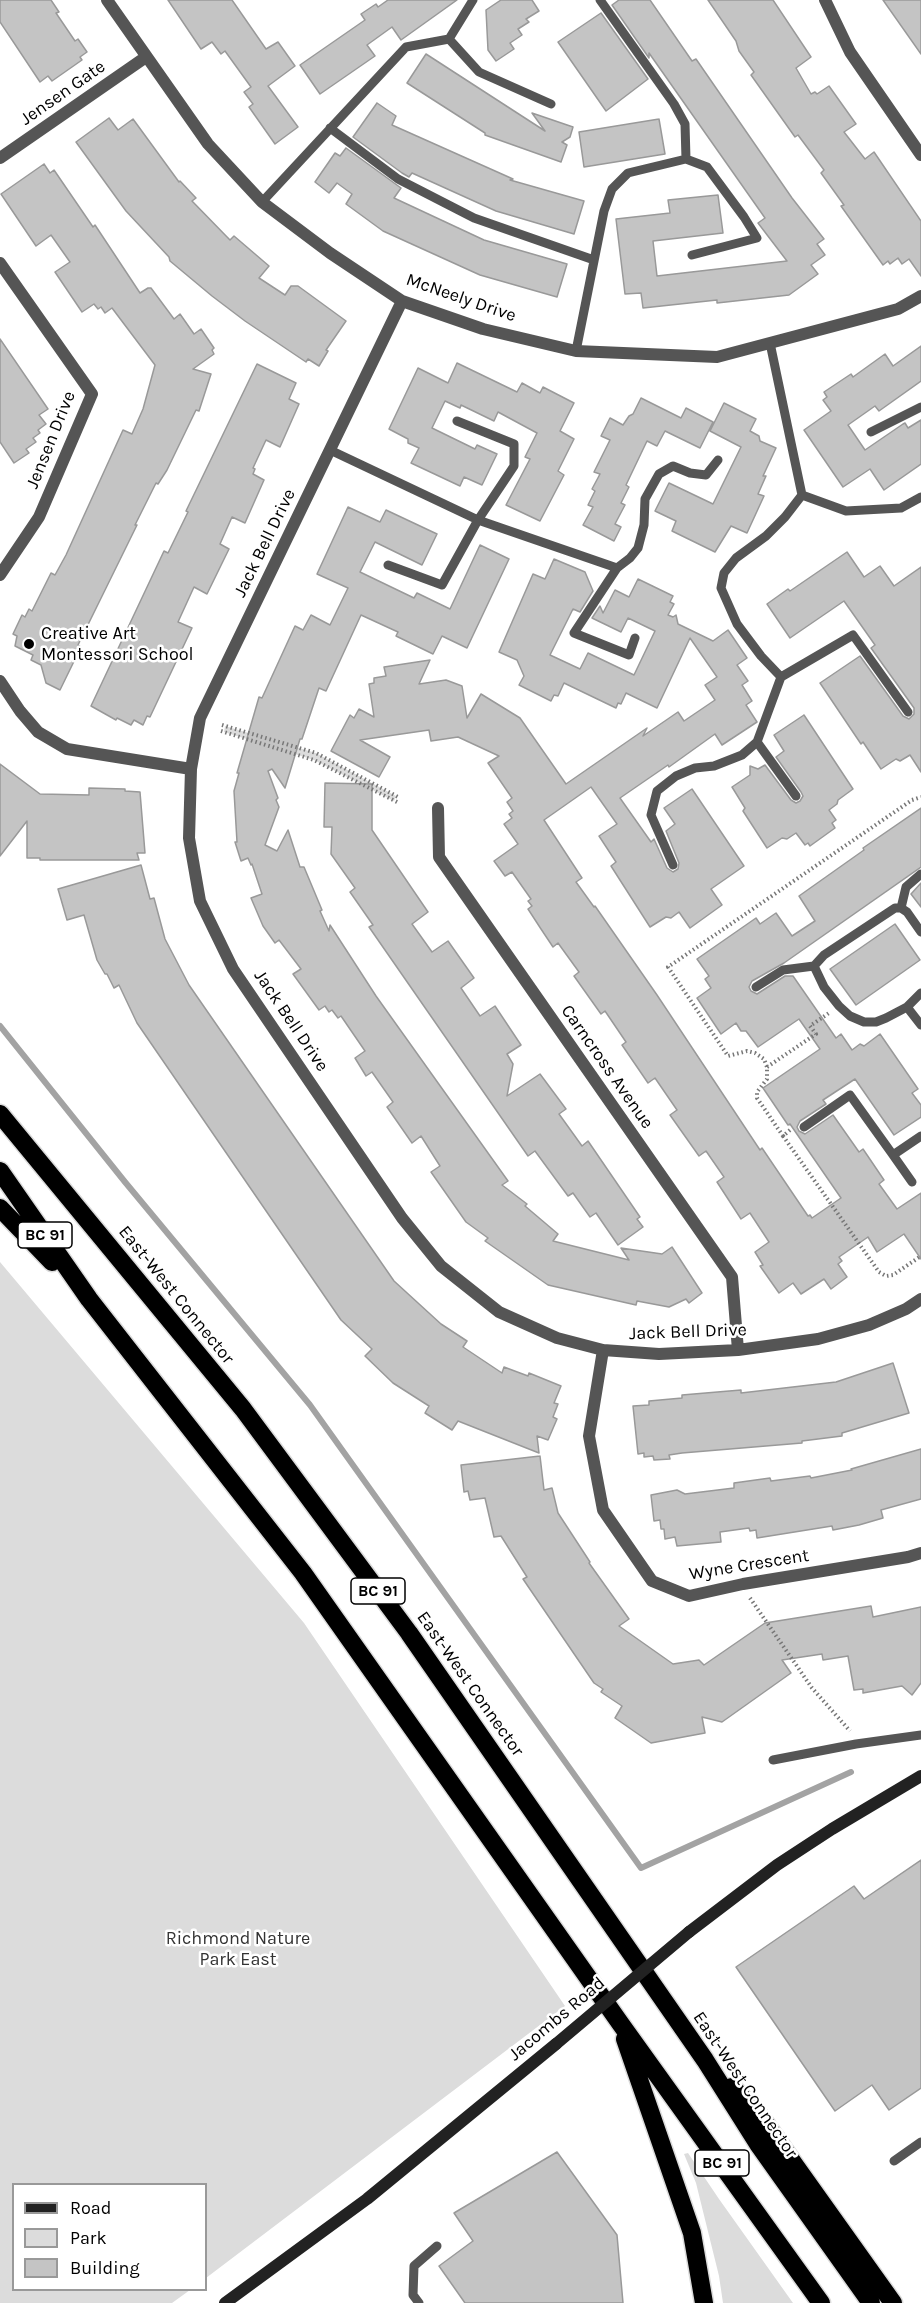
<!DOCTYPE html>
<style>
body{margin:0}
#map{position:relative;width:921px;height:2303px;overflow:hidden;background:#fff;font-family:Karla,sans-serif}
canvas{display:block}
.legend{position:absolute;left:12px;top:2183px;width:195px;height:108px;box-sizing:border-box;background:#fff;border:2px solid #999;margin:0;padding:8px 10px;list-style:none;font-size:18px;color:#000}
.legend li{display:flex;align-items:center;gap:12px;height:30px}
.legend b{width:30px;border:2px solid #999}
</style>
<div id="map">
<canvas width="921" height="2303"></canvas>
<ul class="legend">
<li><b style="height:8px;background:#222"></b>Road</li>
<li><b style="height:16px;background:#dcdcdc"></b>Park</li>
<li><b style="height:16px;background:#c4c4c4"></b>Building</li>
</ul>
</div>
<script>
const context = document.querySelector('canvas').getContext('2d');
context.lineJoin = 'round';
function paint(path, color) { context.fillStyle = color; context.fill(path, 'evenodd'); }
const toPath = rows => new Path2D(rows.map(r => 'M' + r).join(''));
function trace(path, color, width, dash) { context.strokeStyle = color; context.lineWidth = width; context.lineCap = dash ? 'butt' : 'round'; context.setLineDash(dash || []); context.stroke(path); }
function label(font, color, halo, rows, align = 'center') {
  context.font = font + ' Karla,sans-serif'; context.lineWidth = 5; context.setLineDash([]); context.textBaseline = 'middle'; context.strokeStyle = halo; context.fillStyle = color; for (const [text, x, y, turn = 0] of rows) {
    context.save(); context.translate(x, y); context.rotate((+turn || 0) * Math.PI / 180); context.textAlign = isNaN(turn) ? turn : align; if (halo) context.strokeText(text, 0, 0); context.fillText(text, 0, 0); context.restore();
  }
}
const green = toPath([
 [225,726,316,753,396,796,394,801,314,760,224,732],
 [0,1262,304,1623,565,2006,206,2278,206,2184,14,2184,14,2290,190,2290,172,2303,0,2303],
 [688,2153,719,2199,793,2303,723,2303,719,2276,696,2183,684,2154]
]);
const stream = toPath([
 [0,1026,125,1182,310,1405,641,1868,851,1772]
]);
const building = toPath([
 [0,0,51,0,59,12,56,13,75,41,78,39,87,52,80,57,82,60,52,81,48,76,40,82,0,22,0,0],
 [168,0,232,0,266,49,278,42,295,66,268,86,298,127,275,144,249,107,253,104,244,92,251,87,225,51,221,54,212,42,201,49,168,0],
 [388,0,457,0,401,40,392,27,367,45,375,56,320,94,300,65,365,20,361,14,376,4,378,7,388,0],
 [501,0,532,0,539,11,526,19,529,22,518,29,522,35,510,43,514,49,496,61,488,50,486,10,501,0],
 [619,0,650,0,692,61,696,59,792,198,824,239,817,244,825,255,811,265,818,274,789,295,717,303,717,300,643,308,641,293,625,294,616,219,670,213,668,200,718,195,723,233,653,241,657,276,787,261,758,223,765,218,649,53,649,58,612,5,619,0],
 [708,0,773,0,811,57,796,68,811,94,815,92,817,94,829,86,856,124,844,132,865,159,874,152,921,221,921,276,909,259,902,264,898,258,890,264,888,261,883,265,841,206,844,205,821,173,824,170,798,135,795,137,751,75,754,72,739,51,736,41,708,0],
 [883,0,921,0,921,54,883,0],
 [601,13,648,79,606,111,558,42,601,13],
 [426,54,545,131,532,113,573,127,570,137,562,142,567,145,561,162,485,135,485,133,407,83,426,54],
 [377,103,396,116,392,125,513,179,510,180,584,201,574,234,496,211,412,173,409,177,402,173,353,137,377,103],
 [109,118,118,130,133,119,179,182,180,181,196,198,192,201,230,240,234,236,269,266,259,278,285,295,291,286,298,286,346,321,326,350,328,351,319,366,308,359,306,362,245,321,212,296,170,261,169,257,126,211,76,142,109,118],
 [659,119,665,154,584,167,579,132,659,119],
 [346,148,401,188,394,198,484,240,567,264,557,297,480,275,383,231,346,204,352,194,337,183,329,193,315,182,335,153,340,156,346,148],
 [44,164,50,173,54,170,93,227,95,225,140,293,148,288,151,288,174,319,180,314,194,334,201,329,214,348,212,350,214,354,193,369,211,374,199,411,196,410,167,470,158,484,156,483,135,525,137,525,78,645,81,647,60,690,46,683,41,665,31,660,33,655,15,646,17,636,13,634,22,615,25,617,29,609,32,611,51,573,55,575,66,555,123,430,132,434,143,409,155,365,112,308,105,313,101,307,98,309,94,304,82,312,55,272,70,262,51,235,36,246,1,194,44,164],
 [0,339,48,409,39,415,46,424,38,430,40,433,33,438,36,442,26,449,29,453,14,463,0,442,0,339],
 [921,346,921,381,879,411,875,406,848,425,865,450,903,424,905,423,908,428,921,420,921,464,884,490,870,469,843,487,804,430,831,411,823,400,827,397,824,392,851,374,853,377,885,354,893,366,921,346],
 [457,363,517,392,522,383,540,393,543,387,574,403,560,431,574,439,558,471,564,475,540,521,506,505,530,459,525,457,537,433,498,412,494,421,461,405,460,408,445,401,432,428,475,449,477,445,497,454,482,485,464,477,460,486,411,463,419,448,408,443,408,439,389,429,418,368,448,383,457,363],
 [257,364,296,383,289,399,299,404,280,447,266,440,253,468,255,469,253,474,264,480,245,523,232,517,220,544,229,549,207,594,194,587,178,622,192,628,150,717,147,716,143,725,134,720,131,725,117,718,116,720,91,706,164,551,168,553,188,512,186,511,257,364],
 [641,398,681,418,686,408,713,422,700,448,665,431,657,446,647,441,626,485,629,487,621,503,625,505,615,524,621,527,614,541,583,525,593,507,588,505,595,491,592,489,600,474,594,472,610,440,601,436,610,418,623,425,629,416,633,414,641,398],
 [724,403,756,419,750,431,759,436,760,441,776,448,763,476,766,476,758,494,764,496,747,533,731,526,715,552,672,531,676,521,655,511,669,483,713,504,741,447,710,431,724,403],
 [348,507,380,522,386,510,437,534,422,565,375,542,360,572,414,598,417,593,450,609,480,545,509,559,467,648,442,636,433,654,396,636,398,632,361,615,326,691,319,688,302,739,300,739,285,788,272,769,268,771,278,798,276,800,279,807,265,845,277,851,288,830,300,867,304,867,322,910,320,911,329,931,330,925,376,996,508,1181,502,1185,527,1204,525,1206,558,1234,553,1241,629,1260,621,1248,662,1254,672,1247,702,1293,689,1303,686,1299,669,1307,637,1301,636,1305,548,1285,485,1241,488,1238,466,1222,431,1172,440,1166,421,1136,412,1143,387,1107,393,1102,372,1072,366,1076,355,1058,365,1051,341,1016,338,1018,332,1010,329,1012,325,1006,319,1010,293,974,301,969,279,940,275,943,263,926,251,898,262,894,252,864,251,865,248,858,241,861,235,842,237,842,234,791,239,773,237,773,259,697,262,698,295,626,303,630,311,615,330,625,348,588,317,574,348,507],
 [847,552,864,577,880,566,894,586,921,567,921,772,910,755,900,761,896,759,881,769,863,742,861,744,820,683,860,656,903,716,909,719,914,714,914,708,871,648,875,645,844,601,790,638,767,604,788,589,790,591,847,552],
 [554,559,585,572,593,591,580,612,573,609,550,655,580,669,588,653,634,675,655,631,628,618,621,632,592,618,600,606,603,613,615,590,629,597,638,579,673,596,670,602,674,604,668,615,673,617,676,615,678,624,713,641,728,630,747,658,737,665,748,681,742,685,752,701,746,705,757,722,722,745,715,734,669,767,668,765,620,798,651,842,654,839,667,868,673,872,678,869,679,863,666,831,675,824,664,808,692,789,744,866,711,889,722,905,690,928,679,912,671,918,666,917,650,927,611,866,616,862,599,836,617,824,591,787,544,820,582,878,576,882,594,907,595,906,657,995,760,1150,762,1148,808,1216,810,1215,812,1218,841,1198,790,1124,788,1125,763,1088,820,1049,799,1019,758,1047,746,1031,741,1031,736,1023,721,1034,697,998,711,988,705,979,709,976,697,959,756,918,760,924,776,913,792,936,815,921,799,896,864,850,863,848,921,808,921,867,784,963,752,981,749,987,751,991,757,994,785,976,793,976,836,1038,841,1034,852,1050,860,1044,864,1046,880,1034,918,1089,912,1093,921,1105,921,1117,894,1135,855,1079,823,1100,826,1104,800,1121,797,1127,799,1131,805,1134,833,1115,859,1152,863,1149,884,1180,879,1184,897,1209,921,1193,921,1259,904,1234,877,1252,868,1237,839,1257,842,1261,838,1264,847,1277,831,1289,824,1279,801,1294,793,1283,779,1293,760,1266,763,1265,755,1252,769,1242,750,1213,741,1219,717,1182,724,1177,706,1151,699,1156,670,1115,677,1110,655,1078,648,1083,622,1045,626,1042,605,1011,601,1014,574,976,579,972,558,943,553,947,541,929,528,909,532,906,528,901,531,899,512,872,505,876,494,861,518,844,504,824,512,818,509,814,513,811,507,802,512,798,488,763,499,756,458,737,431,741,429,730,360,740,390,757,379,777,331,751,350,715,354,718,359,709,374,717,369,684,374,683,374,678,386,676,384,667,430,660,419,684,446,680,462,686,467,718,481,694,520,718,566,784,647,728,643,736,678,712,684,721,715,700,705,685,717,677,690,638,657,708,626,693,621,704,618,703,616,708,564,683,558,696,554,695,551,701,519,685,524,676,517,660,499,652,533,574,545,579,554,559],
 [804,715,853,789,838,800,837,804,829,810,836,820,832,823,835,828,810,846,808,843,805,845,796,833,787,839,782,838,767,848,743,811,745,808,732,787,750,775,750,766,758,769,765,765,791,800,796,803,800,801,803,796,801,792,776,757,784,751,774,735,804,715],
 [0,764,40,794,89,795,89,788,125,789,125,791,140,792,145,853,137,853,139,860,40,860,40,858,27,858,27,821,0,856,0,764],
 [325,783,372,784,372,830,428,912,412,924,432,952,448,941,474,978,461,988,480,1016,495,1006,521,1045,507,1054,513,1064,507,1096,540,1074,566,1109,559,1114,582,1146,588,1141,640,1217,637,1219,643,1227,618,1245,596,1213,590,1217,573,1193,568,1196,535,1151,528,1156,369,927,373,925,350,892,355,888,331,854,332,827,324,827,325,783],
 [141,865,150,899,154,898,165,939,189,985,394,1281,441,1324,467,1341,463,1347,502,1373,504,1367,528,1376,529,1373,561,1386,554,1403,558,1404,553,1417,557,1419,548,1440,537,1436,539,1453,458,1421,452,1430,425,1413,429,1406,393,1383,365,1356,372,1349,341,1320,137,1023,119,985,114,988,107,974,105,974,97,960,84,915,67,920,58,889,141,865],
 [921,883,921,907,911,894,921,883],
 [895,924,920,960,856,1005,830,969,895,924],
 [893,1363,909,1413,842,1433,842,1436,802,1441,802,1443,682,1453,669,1455,670,1459,654,1460,653,1456,644,1457,644,1453,638,1454,633,1406,649,1405,649,1401,682,1398,682,1395,741,1390,741,1393,836,1382,893,1363],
 [921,1449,921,1499,881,1510,883,1518,859,1525,833,1530,832,1526,757,1538,756,1530,750,1531,749,1528,720,1532,721,1542,677,1546,675,1537,665,1539,664,1529,661,1529,660,1520,654,1521,651,1495,677,1490,685,1494,734,1488,734,1483,770,1478,771,1481,810,1476,811,1478,852,1470,851,1469,921,1449],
 [540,1456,544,1490,552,1488,558,1513,590,1562,589,1563,629,1619,619,1626,673,1664,699,1660,704,1665,765,1623,871,1606,873,1617,921,1607,921,1683,912,1695,902,1686,863,1693,863,1689,854,1690,848,1656,823,1660,822,1654,782,1660,791,1673,722,1722,702,1717,705,1733,651,1743,615,1718,622,1706,601,1692,603,1689,594,1683,523,1579,527,1577,501,1536,494,1537,485,1498,470,1500,468,1491,464,1492,461,1465,540,1456],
 [921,1860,921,2088,889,2110,872,2085,835,2111,736,1967,854,1886,864,1899,921,1860],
 [557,2152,617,2235,623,2303,465,2303,439,2266,473,2241,454,2213,557,2152]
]);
const path = toPath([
 [222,725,316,753,400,798],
 [221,731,314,760,399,803],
 [767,1067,816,1034,810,1026,829,1013],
 [790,1130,783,1136,757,1098,757,1092,767,1079,767,1067,764,1059,755,1053,747,1051,728,1056,668,967,912,800,921,797],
 [783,1136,879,1272,886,1276,893,1275,921,1256],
 [750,1598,812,1688,850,1731]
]);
const lane = toPath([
 [449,39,479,72,551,104],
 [330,128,398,179,474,218,594,260],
 [686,159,707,167,744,217,757,238,692,255],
 [262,202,406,47,449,39,473,0],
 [770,343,802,495,785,517,766,536,736,558,724,573,721,588,737,624,761,656,781,677,853,635,908,712],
 [576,351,604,211,612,189,628,173,686,159,685,124,674,104,600,0],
 [871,432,921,407],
 [330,450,478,520,617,568],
 [802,495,846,511,901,508,921,497],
 [388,565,442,585,478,520,514,466,514,444,457,421],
 [635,638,629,655,574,633,617,568,630,558,638,548,644,525,645,499,659,474,673,466,690,473,706,475,718,460],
 [757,742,796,796],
 [673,865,651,815,657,791,676,776,695,768,714,766,742,755,757,742,781,677],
 [901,908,906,887,921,874],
 [921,932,907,912,901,908,895,908,824,955,814,966,824,987,839,1006,850,1016,864,1022,876,1022,886,1018,907,1007,921,993],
 [756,987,783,970,814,966],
 [907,1007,921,1025],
 [804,1127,850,1095,893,1155,921,1136],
 [893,1155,912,1182],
 [773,1760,856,1744,921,1735],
 [894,2161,921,2142],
 [419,2303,413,2295,414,2266,437,2246]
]);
const street = toPath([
 [107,0,208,144,262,202,330,253,402,301,483,329,576,351,717,357,898,309,921,296],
 [825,0,850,52,921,155],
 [0,158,146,57],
 [0,263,92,394,39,517,0,575],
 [402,301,200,718,191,769,189,838,200,901,233,969,402,1218,441,1266,499,1312,557,1338,603,1350,659,1354,738,1350,818,1339,869,1325,906,1309,921,1299],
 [0,681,20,711,38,732,67,749,191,769],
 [438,808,439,857,732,1277,738,1350],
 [603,1350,589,1436,603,1510,652,1581,689,1596,743,1584,908,1557,921,1553]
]);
const secondary = toPath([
 [689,1932,777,1865,832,1829,921,1776],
 [225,2303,367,2199,556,2044]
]);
const highway = toPath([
 [0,1114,243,1409,409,1633,705,2060,758,2144,871,2303],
 [0,1171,89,1299,303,1573,620,2023,821,2303],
 [0,1208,52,1262],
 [625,2039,692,2233,704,2303],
 [732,2087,762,2119,893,2303]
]);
const secondaryBridge = toPath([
 [556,2044,689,1932]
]);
const markers = [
 [29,644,6,"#000"]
];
const shields = [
 [45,1235,54],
 [378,1591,54],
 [722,2163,54]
];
const shieldNames = [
 ["BC 91",45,1235],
 ["BC 91",378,1591],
 ["BC 91",722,2163]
];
const streetNames = [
 ["Jensen Gate",63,93,-35],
 ["McNeely Drive",461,298,19],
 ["Jensen Drive",51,440,-68],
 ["Jack Bell Drive",265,543,-64],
 ["Jack Bell Drive",291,1021,56],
 ["Carncross Avenue",607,1067,55],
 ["East-West Connector",176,1295,51],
 ["Jack Bell Drive",688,1332,-2],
 ["Wyne Crescent",749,1565,-9],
 ["East-West Connector",470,1684,55],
 ["Jacombs Road",557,2019,-40],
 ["East-West Connector",745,2085,56]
];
const poiNames = [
 ["Creative Art",41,634],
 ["Montessori School",41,655]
];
const parkNames = [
 ["Richmond Nature",238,1939],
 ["Park East",238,1960]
];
paint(green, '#dcdcdc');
trace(stream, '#a3a3a3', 6);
paint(building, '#c4c4c4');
trace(building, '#999', 1.5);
trace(highway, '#dbdbdb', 21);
trace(path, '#777', 4, [1.5, 3]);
trace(lane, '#555', 9);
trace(street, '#555', 12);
trace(secondary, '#222', 12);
trace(highway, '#000', 18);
trace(secondaryBridge, '#222', 12);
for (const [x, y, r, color] of markers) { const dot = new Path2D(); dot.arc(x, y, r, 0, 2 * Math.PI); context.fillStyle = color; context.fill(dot); trace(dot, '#fff', 2); }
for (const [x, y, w] of shields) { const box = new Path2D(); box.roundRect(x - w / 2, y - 13, w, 26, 4.5); context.fillStyle = '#fff'; context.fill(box); trace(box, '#000', 1.5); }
label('bold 16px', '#000', null, shieldNames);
label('18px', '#000', '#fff', streetNames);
label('18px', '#000', '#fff', poiNames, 'left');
label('18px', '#333', '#fff', parkNames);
</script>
